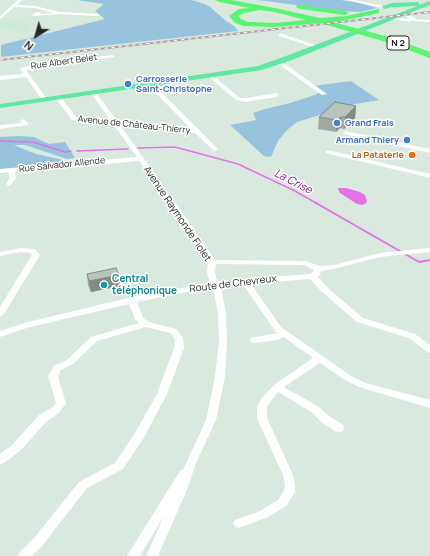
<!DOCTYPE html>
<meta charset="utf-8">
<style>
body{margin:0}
#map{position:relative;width:430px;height:556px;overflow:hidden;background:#d9e9de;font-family:Manrope,sans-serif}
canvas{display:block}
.north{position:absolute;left:16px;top:16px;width:40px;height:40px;-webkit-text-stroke:3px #fff;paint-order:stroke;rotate:217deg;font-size:11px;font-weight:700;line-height:16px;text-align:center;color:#272727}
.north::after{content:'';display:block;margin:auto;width:14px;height:18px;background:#272727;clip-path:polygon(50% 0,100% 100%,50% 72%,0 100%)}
</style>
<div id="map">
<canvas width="430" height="556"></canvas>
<div class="north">N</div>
</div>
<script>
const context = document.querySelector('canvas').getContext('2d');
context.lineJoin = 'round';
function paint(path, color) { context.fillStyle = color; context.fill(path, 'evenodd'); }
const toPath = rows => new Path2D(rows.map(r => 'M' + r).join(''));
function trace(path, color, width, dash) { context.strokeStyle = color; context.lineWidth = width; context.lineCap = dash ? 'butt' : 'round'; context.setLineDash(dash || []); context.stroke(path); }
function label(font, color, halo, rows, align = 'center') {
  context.font = font + ' Manrope,sans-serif'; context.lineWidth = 3; context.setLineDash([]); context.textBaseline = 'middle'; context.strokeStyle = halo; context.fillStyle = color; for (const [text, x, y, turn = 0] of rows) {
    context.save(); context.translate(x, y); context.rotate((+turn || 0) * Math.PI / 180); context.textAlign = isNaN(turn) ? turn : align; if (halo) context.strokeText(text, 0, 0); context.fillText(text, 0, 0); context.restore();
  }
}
const education = toPath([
 [21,21,29,23,30,30,25,32,0,27,0,22,10,23]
]);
const green = toPath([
 [77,0,191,0,205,4,210,7,226,21,234,26,238,31,1,57,1,45,105,19,95,11,104,4],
 [258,0,341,0,359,3,377,8,360,12,341,11],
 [351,81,379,100,355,104,297,122,287,130,278,141,271,157,264,156,230,125,256,120,253,113,265,109,290,103,315,95,321,91,313,86],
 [19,136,34,137,49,144,65,142,75,158,67,159,25,145,14,145,36,154,72,162,0,170,0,137]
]);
const water = toPath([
 [339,188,346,188,360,192,365,195,367,202,363,205,357,204,340,193,338,189]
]);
const streamFar1 = toPath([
 [0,141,33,142,65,152,71,151],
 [138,148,175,147,238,164,293,190,318,204],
 [77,151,128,149]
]);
const stream = toPath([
 [316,203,419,262,430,260]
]);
const street = toPath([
 [18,0,22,0,17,5,35,6,59,12,98,14,100,15,98,16,60,14,34,16,32,15,36,12,40,12,41,14,54,13,35,8,14,7,0,19,0,16,18,0],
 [347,0,355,0,387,7,385,8,347,0],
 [416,7,418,7,420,9,411,16,416,19,430,20,430,22,389,20,387,19,389,18,410,19,406,16,416,9,416,7],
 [279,34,283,34,320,47,316,48,279,36,279,34],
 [112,55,114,56,114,57,26,70,47,99,44,101,42,100,26,77,0,80,0,76,24,74,20,69,23,67,112,55],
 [277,61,281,61,327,94,322,95,277,63,277,61],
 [211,74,240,98,246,98,276,93,279,95,276,97,246,102,236,100,209,77,208,76,211,74],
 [148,83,152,83,218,149,215,151,213,150,195,133,120,125,177,205,215,260,305,261,320,266,334,265,380,253,430,248,430,252,380,257,334,269,321,271,320,275,317,276,328,288,363,318,415,334,430,345,430,353,427,352,409,338,357,322,322,292,310,279,251,284,281,327,351,376,365,383,430,400,430,408,359,387,345,380,320,363,284,387,319,407,329,416,343,425,344,428,343,431,339,432,335,431,321,422,313,413,278,392,267,406,267,418,293,475,295,485,295,492,286,506,268,517,239,528,235,526,233,523,235,520,260,511,278,500,284,491,285,485,283,475,257,418,257,406,262,398,274,385,313,358,284,337,277,340,254,343,251,342,250,340,251,338,278,333,275,331,243,284,221,286,226,314,227,342,225,377,216,420,196,463,188,487,158,556,146,556,165,514,140,556,127,556,180,471,183,470,206,420,215,377,219,342,218,314,213,287,137,302,143,318,149,322,176,329,183,338,184,348,167,394,143,439,123,469,87,488,42,546,32,556,18,556,20,552,34,538,79,482,115,463,135,433,157,394,174,348,175,339,170,333,146,327,97,341,73,364,61,370,58,376,66,404,64,406,59,413,47,421,20,451,4,463,0,464,0,454,12,445,39,415,53,407,56,403,48,376,54,366,67,360,91,337,139,323,135,319,129,304,30,327,0,337,0,331,28,322,132,297,210,283,207,273,208,261,139,161,15,172,16,178,11,185,9,186,6,184,10,178,8,172,0,173,0,169,137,157,114,125,72,120,55,97,58,95,60,96,76,117,111,121,90,92,93,90,95,91,117,121,191,129,148,85,148,83],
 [216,264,304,265,314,270,313,272,310,274,219,281,217,280,215,273,216,264],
 [23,119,28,123,28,125,0,129,0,125,22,123,20,121,23,119],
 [346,131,430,149,430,153,344,134,343,133,346,131],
 [328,150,430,174,430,178,326,153,325,152,328,150],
 [21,248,35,249,40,255,4,314,0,317,0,307,32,255,30,253,21,252,0,256,0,252,21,248]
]);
const primary = toPath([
 [430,1,430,5,292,60,262,70,0,108,0,104,258,66,286,56,418,6,392,7,385,9,382,7,383,6,392,3,417,2,419,3,419,5,430,1]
]);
const highway = toPath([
 [215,0,231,0,275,8,320,18,346,16,379,9,379,13,346,20,333,22,392,38,430,52,430,58,386,42,320,23,276,27,244,26,235,23,229,16,239,9,250,8,219,2,215,0],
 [260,10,275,12,306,20,276,23,248,22,241,19,238,16,244,13,260,10],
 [297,5,345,11,349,13,345,15,300,9,296,7,297,5]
]);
const rail = toPath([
 [0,60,430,12]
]);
const wall = toPath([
 [356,106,355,118,344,129,340,128,336,132,318,129,319,117],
 [87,274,119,275,120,286,91,292,88,285]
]);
const shadedWall = toPath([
 [356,106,355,118,344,129,345,117],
 [341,117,340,128,336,132,337,120],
 [119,275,120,286,91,292,89,281]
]);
const building = toPath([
 [335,102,356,106,345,117,341,117,337,120,319,117,335,102],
 [116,268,119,275,89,281,87,274,116,268]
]);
const markers = [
 [128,84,4,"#3f7fe0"],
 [337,123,4,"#3f7fe0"],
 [407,140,4,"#3f7fe0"],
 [412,155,4,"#e8710a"],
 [104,285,4,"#0f9aa8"]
];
const shields = [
 [398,43,22]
];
const shieldNames = [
 ["N 2",398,43]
];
const farStreetnames = [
 ["Rue Albert Belet",64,62,-8],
 ["Avenue de Château-Thierry",134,125,6],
 ["Rue Salvador Allende",62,165,-6]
];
const farShopnames = [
 ["Carrosserie",136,79],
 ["Saint-Christophe",136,89],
 ["Grand Frais",345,123],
 ["Armand Thiery",399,140,"right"]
];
const farFoodnames = [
 ["La Pataterie",404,155]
];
const streetNames = [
 ["Avenue Raymonde Fiolet",177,214,56],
 ["Route de Chevreux",233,284,-7]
];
const cultureNames = [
 ["Central",112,279],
 ["téléphonique",112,291]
];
const waterNames = [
 ["La Crise",293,182,27]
];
paint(education, '#c9ebd7');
paint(green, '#98c3de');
paint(water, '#e671e7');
trace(streamFar1, '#e671e7', 1.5);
trace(stream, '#e671e7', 2);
paint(street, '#fff');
paint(primary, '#60e8a3');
paint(highway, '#59f572');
trace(rail, '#b19da5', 2);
trace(rail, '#fff', 1, [3.5]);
paint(wall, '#9fa9a2');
paint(shadedWall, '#828a84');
paint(building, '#b9c5bc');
trace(building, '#828a84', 1);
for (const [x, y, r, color] of markers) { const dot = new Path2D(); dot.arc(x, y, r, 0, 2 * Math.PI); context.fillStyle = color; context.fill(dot); trace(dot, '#fff', 1.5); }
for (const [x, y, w] of shields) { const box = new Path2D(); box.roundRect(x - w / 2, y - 7, w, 14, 3); context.fillStyle = '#fff'; context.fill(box); trace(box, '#272727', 1); }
label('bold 9px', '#272727', null, shieldNames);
label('9px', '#272727', '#fff', farStreetnames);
label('bold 9px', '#366cbe', '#fff', farShopnames, 'left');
label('bold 9px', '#c56008', '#fff', farFoodnames, 'right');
label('10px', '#272727', '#fff', streetNames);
label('bold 10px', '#0d838f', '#fff', cultureNames, 'left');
label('italic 11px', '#8f1486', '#fff', waterNames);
</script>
